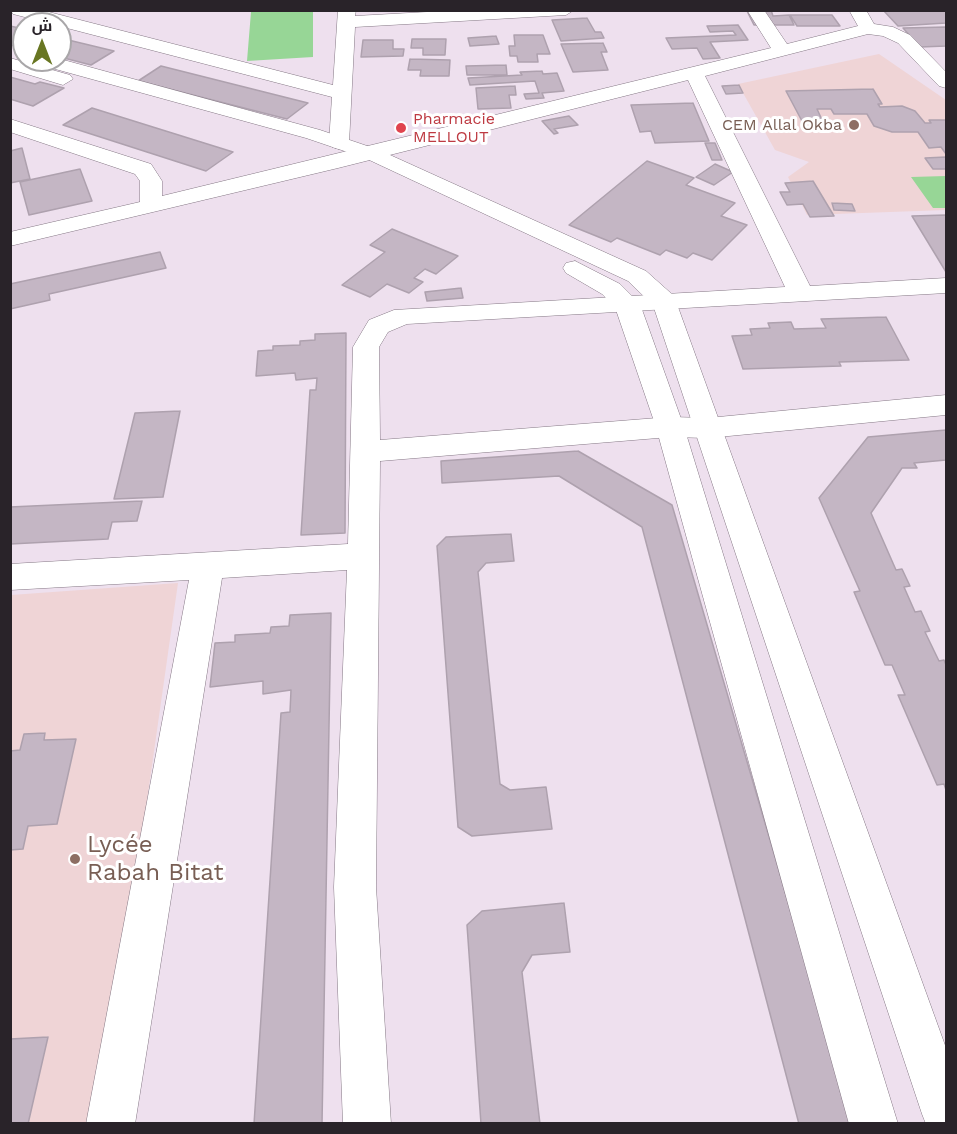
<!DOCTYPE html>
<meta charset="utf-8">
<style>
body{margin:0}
#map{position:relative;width:957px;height:1134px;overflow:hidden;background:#eee0ee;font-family:"Work Sans",Cairo,sans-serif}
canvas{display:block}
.frame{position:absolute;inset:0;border:12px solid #292329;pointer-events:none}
.north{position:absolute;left:12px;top:12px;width:60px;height:60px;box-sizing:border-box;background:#fff;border:2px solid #a9a7a9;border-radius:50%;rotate:0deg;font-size:16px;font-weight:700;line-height:24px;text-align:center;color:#292329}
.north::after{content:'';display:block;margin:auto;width:21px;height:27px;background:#687622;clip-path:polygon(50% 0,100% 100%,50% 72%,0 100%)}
</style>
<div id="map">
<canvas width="957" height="1134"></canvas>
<div class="frame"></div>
<div class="north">ش</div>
</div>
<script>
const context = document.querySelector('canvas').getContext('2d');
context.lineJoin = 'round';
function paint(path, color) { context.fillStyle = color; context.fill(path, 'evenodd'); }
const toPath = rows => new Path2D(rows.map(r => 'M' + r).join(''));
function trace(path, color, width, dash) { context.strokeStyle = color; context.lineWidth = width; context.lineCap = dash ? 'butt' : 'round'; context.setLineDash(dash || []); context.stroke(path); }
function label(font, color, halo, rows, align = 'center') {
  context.font = font + ' "Work Sans",sans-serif'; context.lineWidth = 6; context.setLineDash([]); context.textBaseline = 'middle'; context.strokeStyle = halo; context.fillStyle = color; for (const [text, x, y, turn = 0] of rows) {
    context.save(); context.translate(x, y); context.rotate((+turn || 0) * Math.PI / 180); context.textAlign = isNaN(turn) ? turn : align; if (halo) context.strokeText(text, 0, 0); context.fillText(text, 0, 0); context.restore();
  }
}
const education = toPath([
 [879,54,946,100,946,210,807,215,788,177,809,162,775,150,738,84],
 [178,583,101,1123,11,1124,11,595]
]);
const green = toPath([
 [313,11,313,57,247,61,251,12],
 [946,176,946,208,933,208,911,177]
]);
const building = toPath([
 [771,10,773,16,789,15,794,25,754,25,747,11,771,10],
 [883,10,946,10,946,23,898,26,883,10],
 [790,15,832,15,840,26,797,26,790,15],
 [587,18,595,32,601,32,604,38,561,41,552,20,587,18],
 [738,25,748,40,710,42,720,58,703,59,697,48,672,49,666,38,736,35,733,31,710,32,707,26,738,25],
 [10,26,24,29,24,48,10,45,10,26],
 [946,27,946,46,920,47,903,28,946,27],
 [514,35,543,35,550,54,537,54,538,62,518,62,517,56,510,56,509,46,515,46,514,35],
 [496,36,499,44,470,46,468,38,496,36],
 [60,38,114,51,91,65,60,57,60,38],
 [412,39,446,39,445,55,423,55,423,48,411,48,412,39],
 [363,40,393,40,393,49,404,49,403,56,361,57,363,40],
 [603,43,607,52,601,52,608,70,573,72,561,44,603,43],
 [410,59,450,60,449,76,420,76,421,70,408,70,410,59],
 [506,65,507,75,467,75,466,66,506,65],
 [161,66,308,103,287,119,138,81,161,66],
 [542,71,543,74,557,73,564,91,542,93,544,98,526,99,524,94,539,93,535,81,470,85,468,78,522,75,520,72,542,71],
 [10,77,35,84,40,82,64,88,33,106,10,99,10,77],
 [739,85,743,93,726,94,722,86,739,85],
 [515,86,516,95,509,95,511,108,478,109,476,88,515,86],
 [873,89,882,104,878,104,880,107,902,106,915,111,925,123,931,123,929,120,946,120,946,154,941,147,929,148,918,132,892,132,874,126,867,114,834,114,831,109,817,109,823,122,803,123,786,91,873,89],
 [693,103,709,141,655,143,651,131,640,132,631,105,693,103],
 [92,108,233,152,206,171,63,125,92,108],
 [569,116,578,125,554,129,558,133,554,134,542,121,569,116],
 [705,143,715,143,722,160,712,160,705,143],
 [22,148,30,179,10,183,10,151,22,148],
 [946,157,946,169,933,169,925,158,946,157],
 [647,161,694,178,686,185,735,203,721,216,747,225,712,260,693,253,687,258,666,250,660,255,617,238,611,242,569,225,647,161],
 [715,164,733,172,714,185,696,177,715,164],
 [80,169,92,201,29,215,20,182,80,169],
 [813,181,834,216,810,217,803,204,787,205,780,192,790,192,785,183,813,181],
 [832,203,852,204,855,211,834,210,832,203],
 [946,215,946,272,912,216,946,215],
 [392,229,458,256,436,274,425,269,414,278,423,282,409,293,387,284,370,297,342,285,385,252,370,245,392,229],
 [160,252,166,268,49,294,50,300,10,309,10,284,160,252],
 [461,288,463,298,427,301,425,292,461,288],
 [886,317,909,360,839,362,841,366,743,369,732,336,752,335,750,329,770,328,768,323,791,322,794,329,826,328,821,319,886,317],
 [346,333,345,533,301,535,310,390,316,390,317,378,296,380,295,373,256,376,258,351,273,350,273,346,300,345,300,341,315,340,315,334,346,333],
 [180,411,163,497,114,499,135,413,180,411],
 [946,430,946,460,914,463,917,468,902,468,871,513,896,570,902,569,910,586,904,587,915,612,921,611,930,631,925,632,939,661,944,660,946,665,946,790,944,784,937,785,898,695,905,695,892,665,885,665,854,592,860,591,819,498,868,437,946,430],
 [578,451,672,505,853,1124,799,1124,642,527,559,476,442,483,441,461,578,451],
 [142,501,137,521,112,522,108,539,10,544,10,507,142,501],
 [511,534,514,561,486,563,478,572,500,784,510,790,546,787,552,829,472,836,458,827,437,546,446,537,511,534],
 [331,613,322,1124,254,1124,281,713,290,712,291,690,263,694,263,681,210,687,215,643,235,642,235,635,270,633,271,627,289,626,290,615,331,613],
 [45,733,44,740,76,739,57,824,28,826,23,849,10,850,10,751,20,750,24,734,45,733],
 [564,903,570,952,532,955,522,972,540,1124,481,1124,467,925,482,911,564,903],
 [48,1037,28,1124,10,1124,10,1039,48,1037]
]);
const street = toPath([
 [11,10,41,10,333,85,338,10,356,10,355,16,463,10,574,10,566,15,355,27,349,143,346,147,339,149,332,147,329,143,332,97,13,14,11,10],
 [747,10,764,10,787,44,858,26,849,10,866,10,874,24,893,27,910,35,946,72,946,88,939,86,898,43,883,36,868,34,705,76,810,286,946,278,946,293,407,324,388,332,379,347,380,440,670,417,708,418,946,395,946,415,708,438,670,437,380,461,376,887,391,1124,343,1124,334,887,347,570,222,578,135,1124,86,1124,189,580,10,590,10,564,348,544,353,347,369,320,394,310,785,287,688,80,338,168,10,246,10,232,140,202,140,181,135,174,10,132,10,119,151,164,162,181,162,196,771,48,747,10]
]);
const secondary = toPath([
 [10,58,70,75,73,79,63,85,10,69,10,58],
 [60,59,320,130,379,150,646,271,674,296,946,1048,946,1124,926,1124,922,1114,653,305,628,281,365,158,306,138,37,64,35,60,60,59],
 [575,261,620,284,640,304,684,427,898,1124,849,1124,656,427,615,307,602,294,566,273,563,268,566,263,575,261]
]);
const markers = [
 [854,125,6,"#8d6e63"],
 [401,128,6,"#e0444e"],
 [75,859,6,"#8d6e63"]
];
const farHealthnames = [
 ["Pharmacie",413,119],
 ["MELLOUT",413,137]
];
const farEducationnames = [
 ["CEM Allal Okba",842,125]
];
const nearEducationnames = [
 ["Lycée",87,845],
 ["Rabah Bitat",87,873]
];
paint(education, '#efd4d6');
paint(green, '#97d696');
paint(building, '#c4b6c4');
trace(building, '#aea1ae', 1.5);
trace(street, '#857885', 1);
trace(secondary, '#857885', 1);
paint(street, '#fff');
paint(secondary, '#fff');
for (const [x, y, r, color] of markers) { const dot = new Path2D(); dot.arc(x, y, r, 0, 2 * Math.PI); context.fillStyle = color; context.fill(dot); trace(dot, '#fff', 2); }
label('16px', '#be3a42', '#fff', farHealthnames, 'left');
label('16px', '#785e54', '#fff', farEducationnames, 'right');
label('24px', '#785e54', '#fff', nearEducationnames, 'left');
</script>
